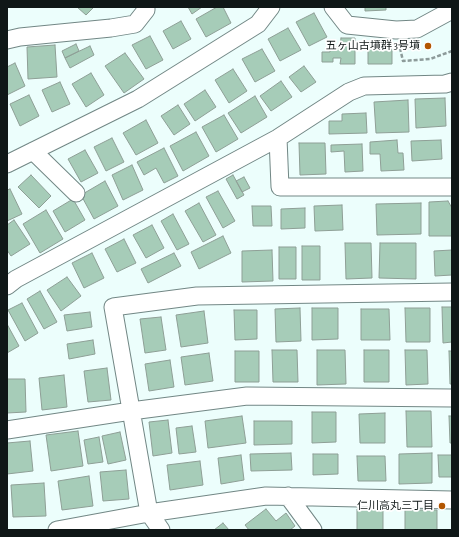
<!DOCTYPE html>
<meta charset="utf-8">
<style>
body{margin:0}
#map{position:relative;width:459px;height:537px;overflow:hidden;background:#ecfefc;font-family:"Alegreya Sans",sans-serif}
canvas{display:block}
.frame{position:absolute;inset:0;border:8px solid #0f1717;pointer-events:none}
</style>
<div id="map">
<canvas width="459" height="537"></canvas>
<div class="frame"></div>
</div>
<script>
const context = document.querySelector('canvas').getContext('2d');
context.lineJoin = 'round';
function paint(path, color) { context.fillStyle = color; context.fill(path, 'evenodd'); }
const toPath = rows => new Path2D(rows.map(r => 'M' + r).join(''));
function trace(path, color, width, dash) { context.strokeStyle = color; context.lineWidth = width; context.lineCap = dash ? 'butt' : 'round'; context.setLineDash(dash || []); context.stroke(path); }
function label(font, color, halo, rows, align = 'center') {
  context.font = font + ' "Alegreya Sans","Noto Sans JP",sans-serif'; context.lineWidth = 3.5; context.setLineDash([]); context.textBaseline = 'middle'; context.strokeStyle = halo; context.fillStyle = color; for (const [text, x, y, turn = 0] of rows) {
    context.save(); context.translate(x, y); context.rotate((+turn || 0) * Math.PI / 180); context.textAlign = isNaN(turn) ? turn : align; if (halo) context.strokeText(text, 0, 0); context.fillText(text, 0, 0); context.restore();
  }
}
const building = toPath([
 [77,7,94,7,86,15,77,7],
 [188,7,202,7,192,14,188,7],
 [217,7,223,7,231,23,206,37,196,19,217,7],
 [365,7,386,7,386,10,365,11,365,7],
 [314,13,327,37,309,46,296,22,314,13],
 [181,21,191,39,173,49,163,31,181,21],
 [288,28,301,50,280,61,268,39,288,28],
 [150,36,163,60,146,69,132,45,150,36],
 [341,38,355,38,355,64,340,64,341,58,333,58,333,62,322,62,322,52,330,52,330,47,340,47,341,38],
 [76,44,79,51,65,58,62,51,76,44],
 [368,44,392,44,392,64,368,64,368,44],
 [55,45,57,77,28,79,27,47,55,45],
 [90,46,94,55,70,68,65,58,90,46],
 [262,49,275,71,255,82,242,59,262,49],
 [125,53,144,79,124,93,105,66,125,53],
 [15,63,25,86,7,95,7,67,15,63],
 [304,66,316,82,301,92,289,77,304,66],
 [233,69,247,91,229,103,215,80,233,69],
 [91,73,104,95,86,107,72,84,91,73],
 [281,81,292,97,271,111,260,96,281,81],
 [60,82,70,104,52,112,42,90,60,82],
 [205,90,216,107,195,121,184,104,205,90],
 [29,95,39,116,20,126,10,104,29,95],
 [255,96,267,117,241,133,228,113,255,96],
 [445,98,446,126,416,128,415,99,445,98],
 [408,100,409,132,376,133,374,102,408,100],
 [178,105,190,124,174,135,161,116,178,105],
 [366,113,367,133,329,134,329,121,342,121,342,114,366,113],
 [224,115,238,139,216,152,202,127,224,115],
 [146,120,158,143,136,155,123,133,146,120],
 [196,132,209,156,183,171,170,146,196,132],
 [112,138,124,162,106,171,94,147,112,138],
 [397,140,398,153,403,153,404,170,381,171,380,154,370,154,370,142,397,140],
 [441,140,442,159,412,161,411,141,441,140],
 [299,143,325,143,326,174,300,175,299,143],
 [362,144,363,171,345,172,344,151,331,152,331,145,362,144],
 [164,148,178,176,164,183,156,168,144,175,137,162,164,148],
 [85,150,98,173,81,182,68,159,85,150],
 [132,165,143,190,123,200,112,175,132,165],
 [31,175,51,196,39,208,18,187,31,175],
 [233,175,244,195,237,199,226,179,233,175],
 [244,177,250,188,242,192,236,181,244,177],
 [105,181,118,206,94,219,81,195,105,181],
 [10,189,22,214,7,221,7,190,10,189],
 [218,191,235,221,223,228,206,197,218,191],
 [73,199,85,220,65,232,53,211,73,199],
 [448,201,452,208,452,236,429,236,429,202,448,201],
 [199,203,216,235,203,242,185,211,199,203],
 [421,203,421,234,377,235,376,204,421,203],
 [342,205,343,230,315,231,314,206,342,205],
 [252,206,271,206,272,226,253,226,252,206],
 [305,208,305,228,281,229,281,209,305,208],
 [46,210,63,239,40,253,23,224,46,210],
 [173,214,189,244,177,250,161,221,173,214],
 [14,220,30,244,11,256,7,250,7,225,14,220],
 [152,225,164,248,146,258,133,235,152,225],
 [223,236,231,253,199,269,191,252,223,236],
 [124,239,136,263,117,272,105,249,124,239],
 [345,243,371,243,372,278,346,279,345,243],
 [380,243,416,243,416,279,379,278,380,243],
 [302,246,320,246,320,280,302,280,302,246],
 [279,247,296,247,296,279,279,279,279,247],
 [272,250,273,281,242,282,242,251,272,250],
 [452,250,452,275,435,276,434,251,452,250],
 [92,253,104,278,84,288,72,263,92,253],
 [174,253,181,266,148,283,141,269,174,253],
 [67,277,81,296,61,311,47,290,67,277],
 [40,291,57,322,44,329,27,299,40,291],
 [22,303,38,333,25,341,8,310,22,303],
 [442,307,452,307,452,342,443,343,442,307],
 [300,308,301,341,276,342,275,309,300,308],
 [312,308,338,308,338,339,312,340,312,308],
 [405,308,430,308,430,342,406,342,405,308],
 [361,309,389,309,390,340,361,340,361,309],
 [234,310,257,310,257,339,235,340,234,310],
 [204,311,208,343,181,347,176,315,204,311],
 [90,312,92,327,67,331,64,315,90,312],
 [161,317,166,350,145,353,140,319,161,317],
 [7,324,19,346,7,353,7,324],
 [93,340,95,354,69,359,67,344,93,340],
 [272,350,297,350,298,382,273,382,272,350],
 [317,350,345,350,346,384,317,385,317,350],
 [364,350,389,350,389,382,364,382,364,350],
 [405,350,427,350,428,384,406,385,405,350],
 [235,351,259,351,259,382,235,382,235,351],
 [449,351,452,351,452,384,450,384,449,351],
 [209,353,213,381,185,385,181,357,209,353],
 [170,360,174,387,149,391,145,364,170,360],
 [107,368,111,400,88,402,84,371,107,368],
 [64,375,67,407,42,410,39,378,64,375],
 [7,379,25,379,26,412,7,413,7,379],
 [406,411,431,411,432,447,407,447,406,411],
 [312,412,336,412,336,442,312,443,312,412],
 [385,413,385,443,360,443,359,414,385,413],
 [242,416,246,443,208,448,205,421,242,416],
 [449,416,452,416,452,443,450,443,449,416],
 [168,420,172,453,153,456,149,422,168,420],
 [254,421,292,421,292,444,254,445,254,421],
 [192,426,196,452,179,454,176,428,192,426],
 [78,431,83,466,51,471,46,435,78,431],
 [120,432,126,460,108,464,102,436,120,432],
 [99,437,103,462,88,464,84,440,99,437],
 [30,441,33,471,7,474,7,443,30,441],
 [291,453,292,470,251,471,250,454,291,453],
 [432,453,432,483,399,484,399,454,432,453],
 [313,454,338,454,338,474,313,475,313,454],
 [241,455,244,480,221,484,218,458,241,455],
 [438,455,452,455,452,477,439,477,438,455],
 [357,456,385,456,386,481,358,481,357,456],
 [200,461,203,485,170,490,167,465,200,461],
 [126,470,129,499,103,501,100,472,126,470],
 [89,476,93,506,62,510,58,481,89,476],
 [44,483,46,516,13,517,11,485,44,483],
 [383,508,383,530,357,530,357,509,383,508],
 [266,509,276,521,286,513,295,526,290,530,249,530,245,525,266,509],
 [405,510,437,510,437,530,405,530,405,510],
 [223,523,229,530,214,530,223,523]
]);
const path = toPath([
 [400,48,403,61,430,59,452,51]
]);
const street = toPath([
 [333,7,347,25,396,30,417,29,452,10],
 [7,40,20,37,111,28,135,24,146,10,146,7],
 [278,138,280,187,452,187],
 [33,151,76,193],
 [7,164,138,99,258,24,271,7],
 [7,286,16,279,278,138,349,92,364,86,445,84,452,82],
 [7,430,131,411,247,396,452,398],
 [288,496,313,530],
 [57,530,149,513,266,496,452,500],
 [161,530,149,513,113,307,197,296,452,292]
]);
const markers = [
 [428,46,4,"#b25500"],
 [442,506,4,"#b25500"]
];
const poiNames = [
 ["五ヶ山古墳群 3号墳",420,46],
 ["仁川高丸三丁目",434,506]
];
paint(building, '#a6ccb8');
trace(building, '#8e9f96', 1);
trace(street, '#728785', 19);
trace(path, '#8d9b9a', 2.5, [4, 2]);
trace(street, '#fff', 17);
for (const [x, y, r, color] of markers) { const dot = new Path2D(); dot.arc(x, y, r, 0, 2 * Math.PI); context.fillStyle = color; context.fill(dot); trace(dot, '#fff', 1.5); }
label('11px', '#0f1717', '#fff', poiNames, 'right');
</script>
